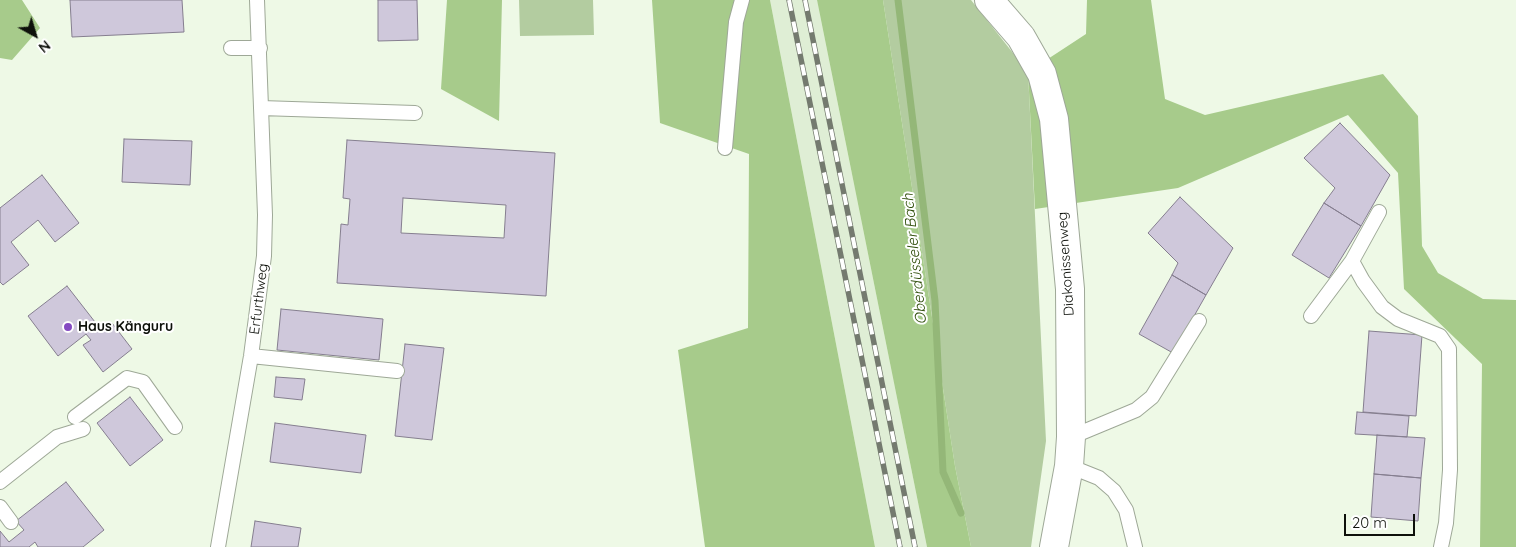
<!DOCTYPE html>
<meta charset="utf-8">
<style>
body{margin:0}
#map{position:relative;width:1516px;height:547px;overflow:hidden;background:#eef9e6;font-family:Quicksand,sans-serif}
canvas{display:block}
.north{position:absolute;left:10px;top:10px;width:50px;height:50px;-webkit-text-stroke:4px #fff;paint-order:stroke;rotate:141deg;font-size:14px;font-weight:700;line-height:20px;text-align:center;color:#0e110b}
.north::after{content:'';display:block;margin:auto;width:18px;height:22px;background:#0e110b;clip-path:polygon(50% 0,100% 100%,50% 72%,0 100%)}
.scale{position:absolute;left:1344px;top:514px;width:71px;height:22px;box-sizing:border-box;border:2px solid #0e110b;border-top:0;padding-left:6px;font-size:15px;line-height:18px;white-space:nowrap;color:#0e110b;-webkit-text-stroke:4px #fff;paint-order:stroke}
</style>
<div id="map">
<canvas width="1516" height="547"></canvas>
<div class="north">N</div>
<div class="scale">20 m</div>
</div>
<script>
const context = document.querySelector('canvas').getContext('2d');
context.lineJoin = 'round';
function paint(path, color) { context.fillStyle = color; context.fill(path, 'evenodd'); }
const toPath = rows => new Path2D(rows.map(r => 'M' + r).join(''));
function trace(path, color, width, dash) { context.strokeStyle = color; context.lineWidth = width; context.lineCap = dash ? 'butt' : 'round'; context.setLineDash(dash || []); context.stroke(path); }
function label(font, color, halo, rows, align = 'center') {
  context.font = font + ' Quicksand,sans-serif'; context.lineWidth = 4; context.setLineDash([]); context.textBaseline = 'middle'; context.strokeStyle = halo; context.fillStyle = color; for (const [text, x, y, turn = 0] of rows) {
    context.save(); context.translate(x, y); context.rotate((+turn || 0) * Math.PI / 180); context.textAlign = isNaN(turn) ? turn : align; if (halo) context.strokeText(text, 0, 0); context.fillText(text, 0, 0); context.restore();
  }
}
const built = toPath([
 [770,0,817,0,927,547,875,547]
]);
const green = toPath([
 [519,0,593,0,594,35,520,36],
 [883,0,971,0,1028,72,1046,441,1031,547,971,547,955,466]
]);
const forest = toPath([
 [0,0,22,0,40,28,12,60,0,58],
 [447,0,502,0,499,121,441,89],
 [652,0,770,0,875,547,705,547,678,350,748,328,749,154,660,123],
 [817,0,883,0,955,466,971,547,927,547],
 [1087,0,1151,0,1165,99,1205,115,1383,74,1418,116,1422,246,1438,273,1483,299,1516,300,1516,547,1480,547,1482,364,1404,289,1398,173,1348,115,1178,188,1035,209,1028,72,1086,34]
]);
const stream = toPath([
 [898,0,935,301,943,472,961,513]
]);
const building = toPath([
 [70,0,182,0,184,32,72,37,70,0],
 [378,0,417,0,418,40,378,41,378,0],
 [1340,123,1390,175,1361,226,1324,203,1335,188,1304,158,1340,123],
 [124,139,192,141,190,185,122,182,124,139],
 [347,140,555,153,546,296,337,283,341,224,348,225,350,199,343,198,347,140],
 [403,198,506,205,504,238,401,233,403,198],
 [42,175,79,223,55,242,38,220,11,242,29,265,3,285,0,282,0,208,42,175],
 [1180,197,1233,248,1206,295,1172,275,1178,263,1148,233,1180,197],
 [1324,203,1361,226,1329,278,1292,255,1324,203],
 [1172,275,1206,295,1173,353,1139,334,1172,275],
 [67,286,102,331,112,323,132,349,103,372,83,345,91,340,86,334,58,356,28,316,67,286],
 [281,309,383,319,379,360,277,350,281,309],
 [1369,331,1422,335,1416,416,1363,412,1369,331],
 [405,344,444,348,432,440,395,436,405,344],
 [276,377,305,379,302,400,274,397,276,377],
 [130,397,163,440,130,466,97,423,130,397],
 [1357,412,1409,416,1407,437,1355,434,1357,412],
 [275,423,366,435,361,473,270,462,275,423],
 [1377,435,1425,438,1421,478,1374,474,1377,435],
 [1374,474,1421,478,1418,521,1371,517,1374,474],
 [66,482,104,530,83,547,38,547,35,542,29,547,0,547,0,531,9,542,24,530,16,521,66,482],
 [255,521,301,528,298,547,251,547,255,521]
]);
const lane = toPath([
 [231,48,260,48],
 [261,108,415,113],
 [725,148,736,22,742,0],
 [1352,261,1363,281,1382,307,1398,319,1440,336,1449,349,1450,470,1446,523,1441,547],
 [1311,316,1352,261,1379,212],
 [251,356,397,371],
 [75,417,127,378,143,382,175,427],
 [1071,437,1136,410,1152,397,1199,321],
 [1069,466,1099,478,1114,491,1126,510,1135,547],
 [0,482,57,437,83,429],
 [0,507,11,522],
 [218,547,251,356,264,256,265,215,257,0]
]);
const street = toPath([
 [989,0,1021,37,1042,74,1054,119,1070,289,1071,437,1069,466,1054,547]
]);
const rail = toPath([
 [789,0,900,547],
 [805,0,915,547]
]);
const markers = [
 [68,327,5,"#854ac1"]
];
const streetNames = [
 ["Diakonissenweg",1066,264,-94],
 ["Erfurthweg",259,299,-83]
];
const poiNames = [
 ["Haus Känguru",78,327]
];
const waterNames = [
 ["Oberdüsseler Bach",915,259,-96]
];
paint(built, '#dfeed5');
paint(green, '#b3cca0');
paint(forest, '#a7cb8b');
trace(stream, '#94b778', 7);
paint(building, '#cfc8db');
trace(building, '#857e8f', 1);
trace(lane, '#9ea897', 16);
trace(street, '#9ea897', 30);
trace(lane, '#fff', 14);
trace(street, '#fff', 28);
trace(rail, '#747a6f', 5.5);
trace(rail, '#fff', 4, [11]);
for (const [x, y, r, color] of markers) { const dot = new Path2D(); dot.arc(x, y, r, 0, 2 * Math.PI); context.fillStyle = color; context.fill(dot); trace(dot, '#fff', 2); }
label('14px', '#0e110b', '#fff', streetNames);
label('bold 14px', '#0e110b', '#fff', poiNames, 'left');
label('italic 15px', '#2e4d09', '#fff', waterNames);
</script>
